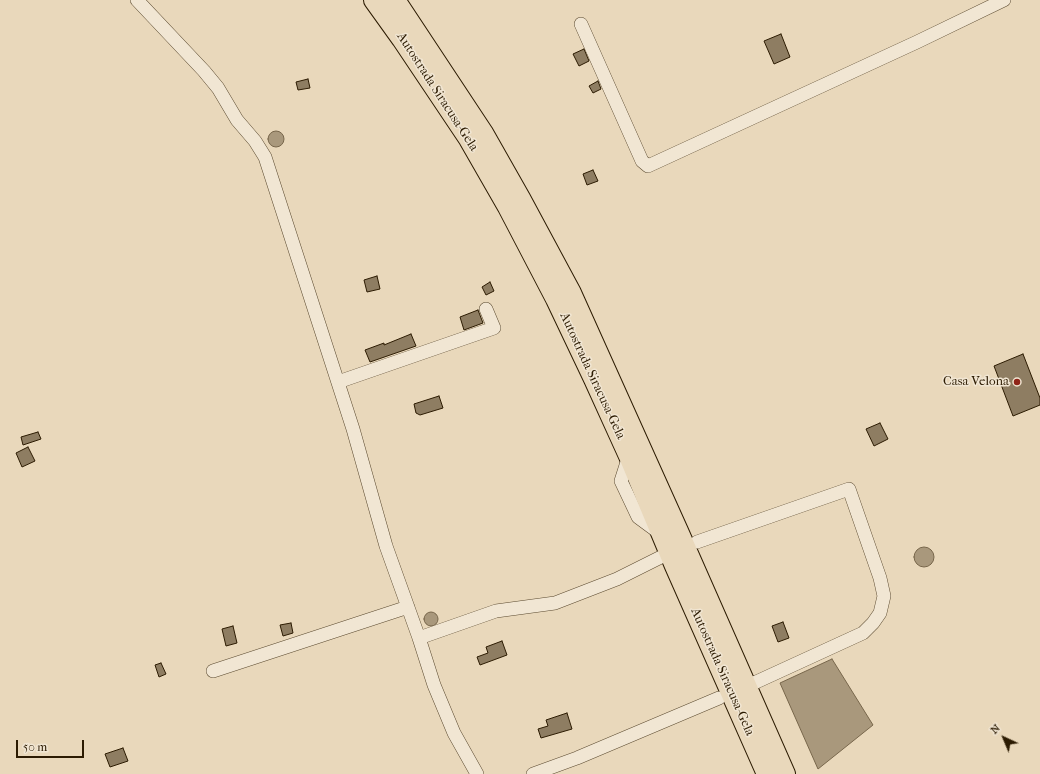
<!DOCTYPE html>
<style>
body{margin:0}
#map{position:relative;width:1040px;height:774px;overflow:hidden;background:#e9d8bb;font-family:"IM FELL French Canon",serif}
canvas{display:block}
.north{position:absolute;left:984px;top:718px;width:40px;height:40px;-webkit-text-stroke:3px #f1e6d3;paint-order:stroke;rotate:316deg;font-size:11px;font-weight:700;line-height:16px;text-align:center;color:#2c1b02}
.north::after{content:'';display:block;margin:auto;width:14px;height:18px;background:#2c1b02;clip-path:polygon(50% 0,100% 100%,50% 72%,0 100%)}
.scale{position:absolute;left:16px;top:740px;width:68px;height:18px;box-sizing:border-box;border:2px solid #2c1b02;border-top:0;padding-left:5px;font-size:12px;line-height:14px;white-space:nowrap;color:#2c1b02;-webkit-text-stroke:3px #f1e6d3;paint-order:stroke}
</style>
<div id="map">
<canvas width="1040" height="774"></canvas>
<div class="north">N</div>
<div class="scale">50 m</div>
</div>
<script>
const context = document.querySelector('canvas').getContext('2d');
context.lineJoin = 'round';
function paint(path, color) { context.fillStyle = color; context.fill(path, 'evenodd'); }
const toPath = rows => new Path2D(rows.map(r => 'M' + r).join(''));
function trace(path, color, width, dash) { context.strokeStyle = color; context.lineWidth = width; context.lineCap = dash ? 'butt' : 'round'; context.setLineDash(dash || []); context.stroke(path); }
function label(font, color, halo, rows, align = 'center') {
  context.font = font + ' "IM FELL French Canon",serif'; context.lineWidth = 3; context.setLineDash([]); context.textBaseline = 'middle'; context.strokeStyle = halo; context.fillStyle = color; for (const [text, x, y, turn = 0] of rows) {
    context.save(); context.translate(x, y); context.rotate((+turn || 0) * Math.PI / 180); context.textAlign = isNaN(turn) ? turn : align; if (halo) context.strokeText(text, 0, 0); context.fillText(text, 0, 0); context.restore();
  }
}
const water = toPath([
 '268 139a8 8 0 1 1 16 0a8 8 0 1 1-16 0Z',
 '914 557a10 10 0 1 1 20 0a10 10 0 1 1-20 0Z',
 '424 619a7 7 0 1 1 14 0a7 7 0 1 1-14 0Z',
 [832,659,873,725,818,769,780,683,832,659]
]);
const building = toPath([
 [781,34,790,57,774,64,764,41,781,34],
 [584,49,589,61,579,66,573,54,584,49],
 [308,79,310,88,298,90,296,82,308,79],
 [598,81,601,89,593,93,589,86,598,81],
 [593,170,598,181,587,185,583,174,593,170],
 [377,276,380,289,367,292,364,280,377,276],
 [490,282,494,291,486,295,482,287,490,282],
 [478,310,483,323,464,330,460,317,478,310],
 [411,334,416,346,370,362,365,350,384,343,384,345,411,334],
 [1023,354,1040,398,1040,405,1013,416,994,366,1023,354],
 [439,396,443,408,420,415,416,413,414,404,439,396],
 [880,423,888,439,874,446,866,429,880,423],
 [38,432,41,439,23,445,21,437,38,432],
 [28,447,35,461,22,467,16,453,28,447],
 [783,622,789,638,778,642,772,626,783,622],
 [291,623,293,633,283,636,280,625,291,623],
 [233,626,237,643,226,646,222,629,233,626],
 [502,641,507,655,480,665,477,657,488,653,486,647,502,641],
 [161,663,166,674,159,677,155,665,161,663],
 [567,713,572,729,541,738,538,729,548,726,546,720,567,713],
 [123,748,128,761,110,767,105,754,123,748]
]);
const minor = toPath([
 [137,0,204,71,218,88,237,120,255,141,265,157,353,429,386,546,419,638,434,685,454,733,477,774],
 [581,24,642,161,648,166,917,42,1004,0],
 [338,382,494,328,486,309],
 [629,456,621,481,638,517,661,534],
 [697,542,849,489,880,578,884,596,880,613,873,623,863,633,754,683],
 [419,638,496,611,555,603,617,579,661,557],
 [213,671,408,607],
 [533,774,577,758,719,698]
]);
const highway = toPath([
 [374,0,402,39,469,139,508,207,556,299,594,379,629,456,675,566,767,774],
 [395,0,483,133,521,200,571,293,678,531,785,774]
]);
const markers = [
 [1017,382,4,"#8f2418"]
];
const streetNames = [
 ["Autostrada Siracusa-Gela",437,92,57],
 ["Autostrada Siracusa-Gela",592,376,65],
 ["Autostrada Siracusa-Gela",722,672,66]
];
const poiNames = [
 ["Casa Velona",1009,382]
];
paint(water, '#a9987c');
trace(water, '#77664b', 1);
paint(building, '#8e7d62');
trace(building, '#2c1b02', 1);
trace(minor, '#5b4a30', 14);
trace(highway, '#2c1b02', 22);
trace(minor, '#f1e6d3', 13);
trace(highway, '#e9d8bb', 20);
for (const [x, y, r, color] of markers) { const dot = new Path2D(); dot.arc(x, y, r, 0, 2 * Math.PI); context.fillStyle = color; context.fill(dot); trace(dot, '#f1e6d3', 1.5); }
label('13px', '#2c1b02', '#f1e6d3', streetNames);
label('13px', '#2c1b02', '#f1e6d3', poiNames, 'right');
</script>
